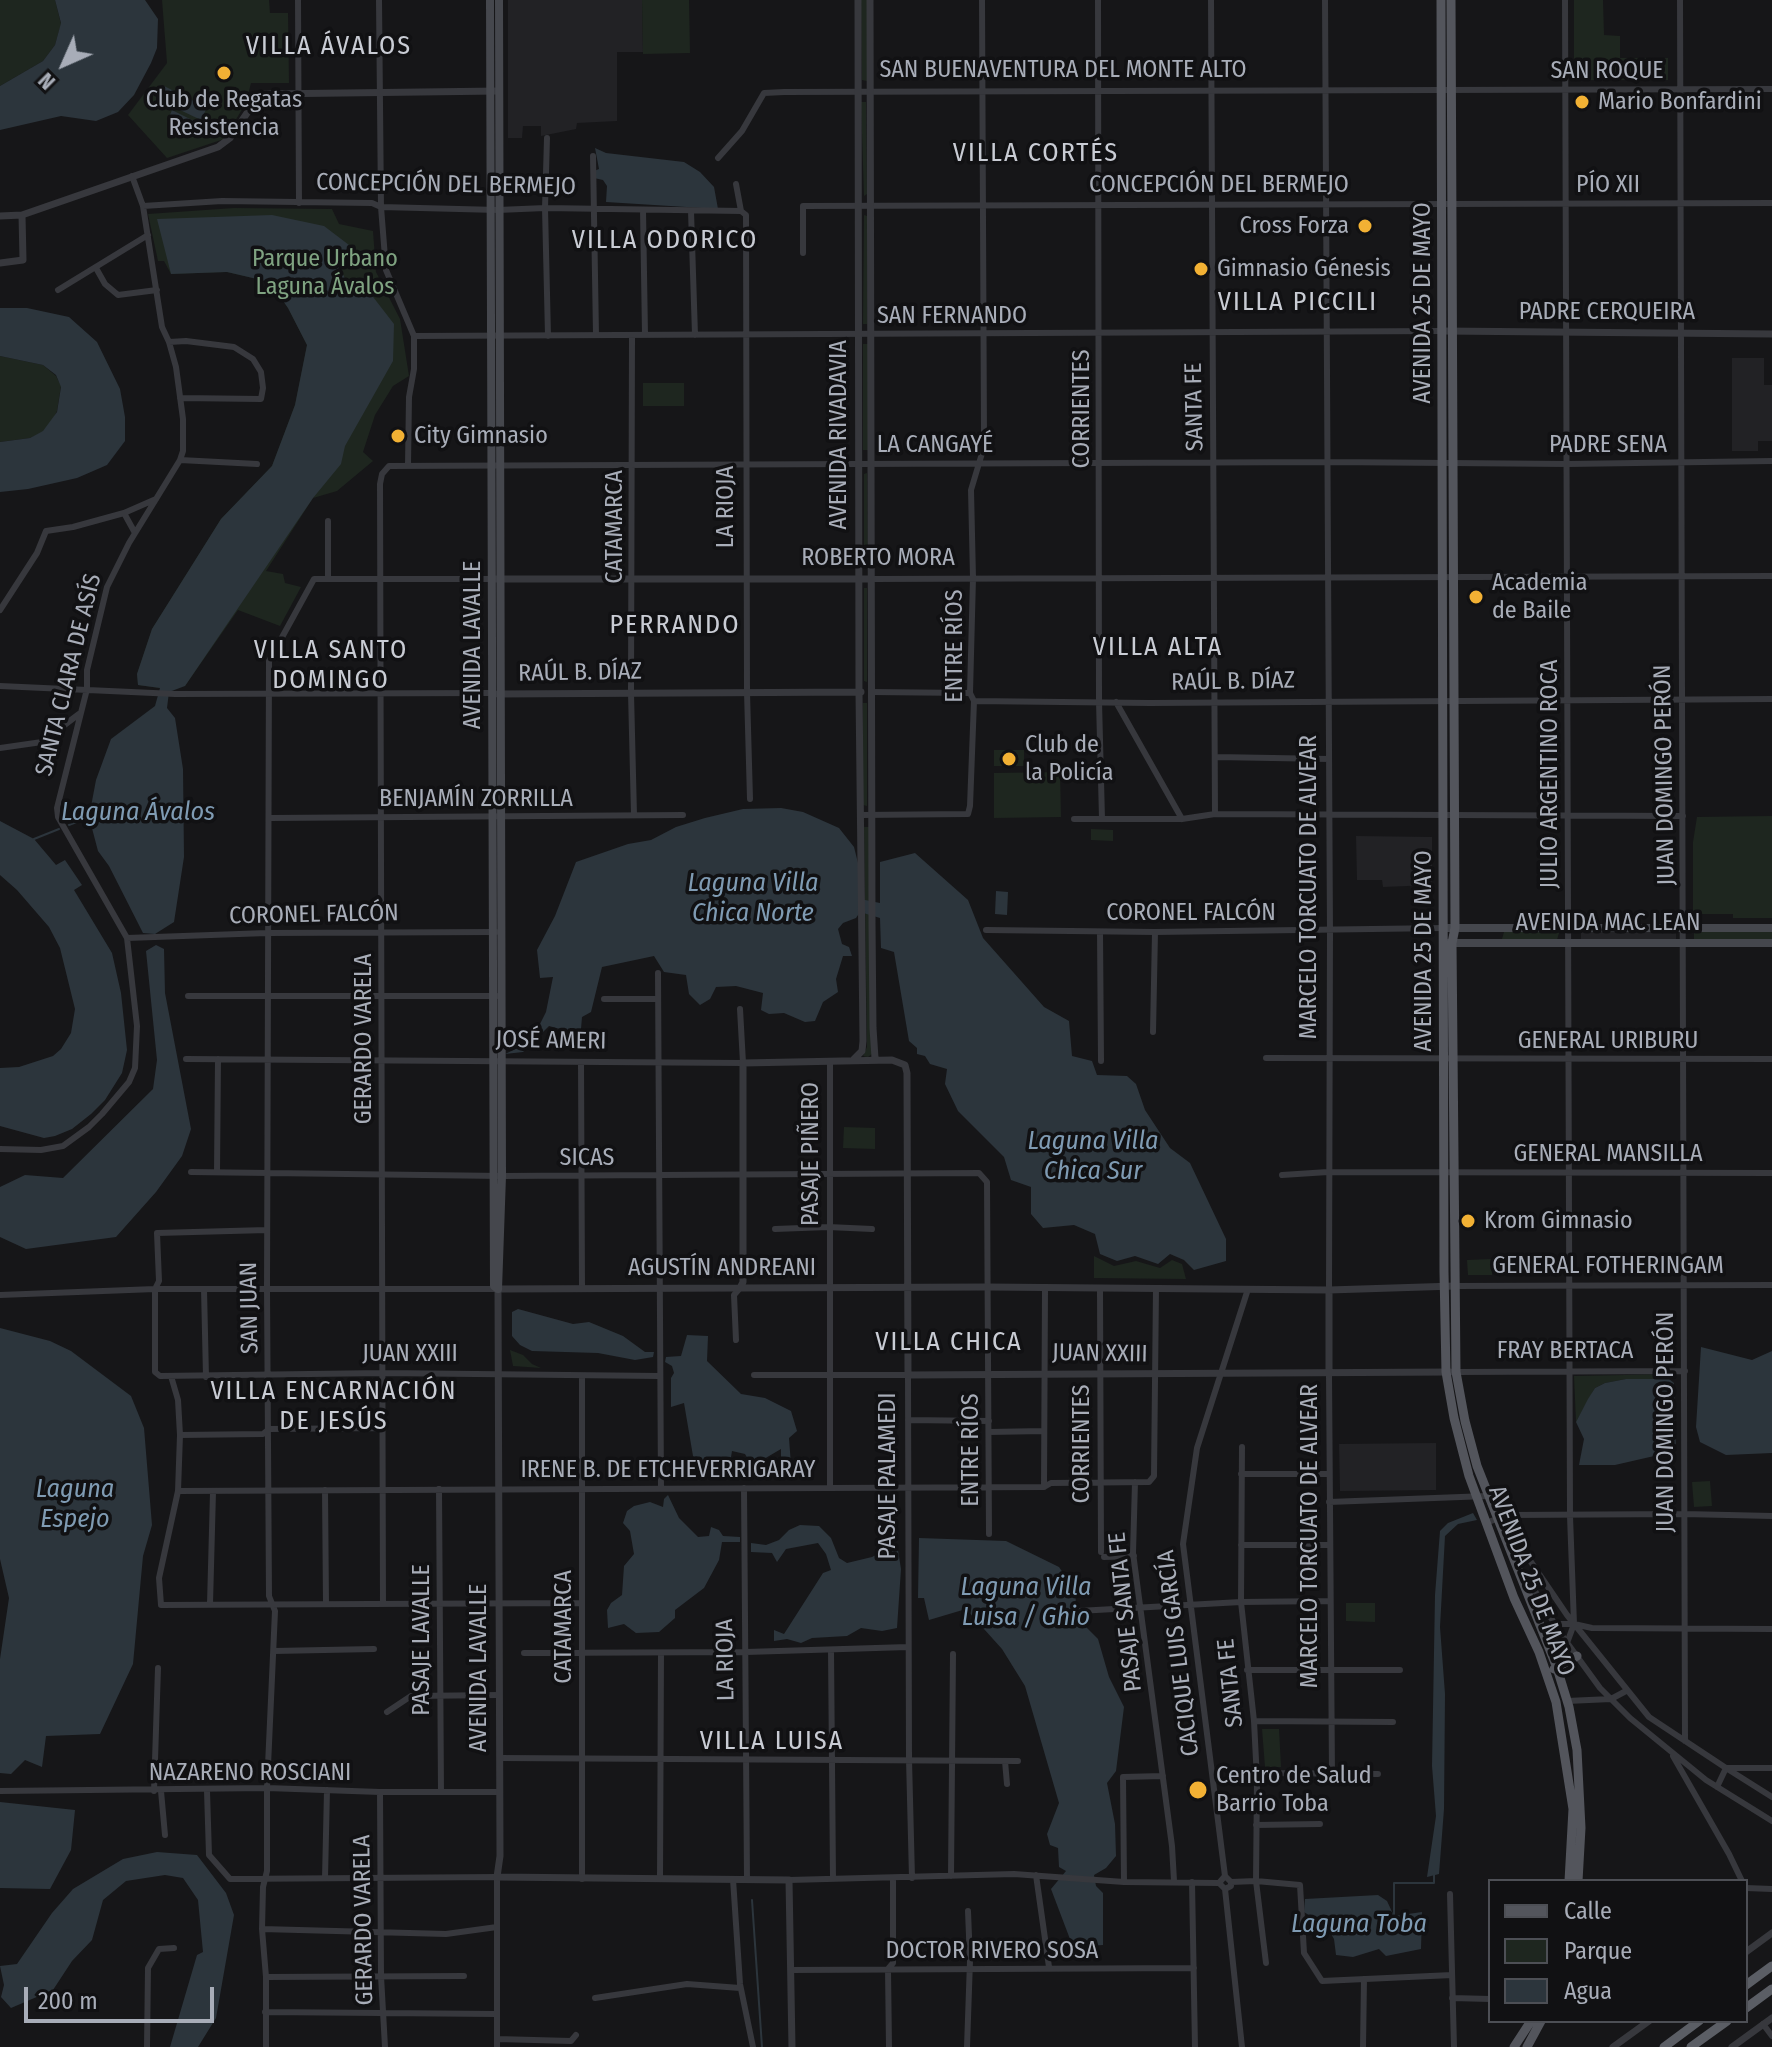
<!DOCTYPE html>
<meta charset="utf-8">
<style>
body{margin:0}
#map{position:relative;width:1772px;height:2047px;overflow:hidden;background:#161618;font-family:"Fira Sans Condensed",sans-serif}
canvas{display:block}
.legend{position:absolute;left:1488px;top:1879px;width:260px;height:144px;box-sizing:border-box;background:#111113;border:2px solid #4d4f55;margin:0;padding:10px 14px;list-style:none;font-size:24px;color:#a8adb8}
.legend li{display:flex;align-items:center;gap:16px;height:40px}
.legend b{width:40px;border:2px solid #4d4f55}
.north{position:absolute;left:24px;top:24px;width:80px;height:80px;-webkit-text-stroke:6px #111113;paint-order:stroke;rotate:225deg;font-size:22px;font-weight:700;line-height:32px;text-align:center;color:#a8adb8}
.north::after{content:'';display:block;margin:auto;width:28px;height:36px;background:#a8adb8;clip-path:polygon(50% 0,100% 100%,50% 72%,0 100%)}
.scale{position:absolute;left:24px;top:1987px;width:190px;height:36px;box-sizing:border-box;border:4px solid #a8adb8;border-top:0;padding-left:10px;font-size:24px;line-height:28px;white-space:nowrap;color:#a8adb8;-webkit-text-stroke:6px #111113;paint-order:stroke}
</style>
<div id="map">
<canvas width="1772" height="2047"></canvas>
<ul class="legend">
<li><b style="height:10px;background:#53555c"></b>Calle</li>
<li><b style="height:22px;background:#1e261f"></b>Parque</li>
<li><b style="height:22px;background:#2c353c"></b>Agua</li>
</ul>
<div class="north">N</div>
<div class="scale">200 m</div>
</div>
<script>
const context = document.querySelector('canvas').getContext('2d');
context.lineJoin = 'round';
function paint(path, color) { context.fillStyle = color; context.fill(path, 'evenodd'); }
const toPath = rows => new Path2D(rows.map(r => 'M' + r).join(''));
function trace(path, color, width, dash) { context.strokeStyle = color; context.lineWidth = width; context.lineCap = dash ? 'butt' : 'round'; context.setLineDash(dash || []); context.stroke(path); }
function label(font, color, halo, rows, align = 'center') {
  context.font = font + ' "Fira Sans Condensed",sans-serif'; context.lineWidth = 7; context.setLineDash([]); context.textBaseline = 'middle'; context.strokeStyle = halo; context.fillStyle = color; for (const [text, x, y, turn = 0] of rows) {
    context.save(); context.translate(x, y); context.rotate((+turn || 0) * Math.PI / 180); context.textAlign = isNaN(turn) ? turn : align; if (halo) context.strokeText(text, 0, 0); context.fillText(text, 0, 0); context.restore();
  }
}
const built = toPath([
 [508,0,642,0,643,52,617,52,617,121,577,123,576,129,541,136,541,126,523,126,522,138,508,138],
 [1732,358,1764,358,1764,385,1772,385,1772,441,1758,441,1758,451,1732,451],
 [1356,836,1432,837,1432,885,1383,887,1382,880,1357,880],
 [1581,931,1676,931,1676,939,1581,939],
 [1436,1443,1436,1490,1340,1491,1339,1444]
]);
const green = toPath([
 [0,0,55,0,61,24,55,45,43,61,0,86],
 [162,0,269,0,270,13,288,13,289,83,251,83,246,103,224,139,167,158,128,115,167,63],
 [642,0,689,0,690,53,643,54],
 [861,0,867,0,867,81,862,80],
 [1574,0,1603,0,1604,35,1620,36,1620,58,1668,58,1668,80,1577,80,1574,77],
 [861,102,866,102,867,194,864,196],
 [234,208,332,209,339,224,373,231,376,272,400,319,409,376,393,386,375,415,363,452,373,461,337,491,313,498,266,571,283,574,285,583,301,587,280,626,238,610,185,686,160,688,138,685,137,674,152,629,221,519,272,466,295,405,307,345,288,308,270,282,227,272,171,274,164,261,158,261,148,214],
 [864,215,867,216,867,324,863,324],
 [863,344,868,344,868,450,863,450],
 [0,356,43,365,56,376,61,386,57,411,51,423,43,432,30,438,0,442],
 [643,383,684,383,684,406,643,406],
 [867,473,868,567,864,567,864,474],
 [864,588,867,588,867,682,864,681],
 [863,703,867,703,867,806,863,805],
 [994,750,1024,750,1024,766,994,766],
 [1060,772,1061,817,994,818,994,773],
 [1772,816,1772,918,1733,918,1733,914,1693,914,1693,842,1697,817],
 [864,827,869,827,872,1054,868,1057,863,1056,867,1047],
 [1091,829,1113,830,1113,841,1091,840],
 [1556,931,1559,933,1557,940,1502,939,1504,932],
 [1772,931,1772,939,1694,940,1694,932],
 [844,1127,875,1128,875,1149,843,1148],
 [1094,1256,1114,1266,1136,1261,1160,1268,1172,1260,1182,1264,1186,1279,1094,1278],
 [1492,1259,1492,1275,1468,1275,1467,1260],
 [510,1350,523,1355,532,1364,541,1368,513,1366],
 [1675,1374,1669,1379,1626,1379,1605,1383,1595,1388,1576,1422,1574,1376],
 [1710,1481,1712,1506,1694,1507,1692,1482],
 [1346,1603,1375,1603,1375,1622,1346,1621],
 [1555,1631,1569,1651,1568,1656,1561,1658,1556,1654,1550,1636],
 [1262,1729,1279,1729,1281,1767,1265,1767]
]);
const water = toPath([
 [55,0,145,0,158,19,157,48,151,63,134,95,118,112,96,121,61,116,0,130,0,86,43,61,55,45,61,23],
 [164,86,196,102,201,94,211,99,201,120,157,99],
 [172,110,198,123,192,134,167,122],
 [595,148,606,153,684,162,700,172,714,187,718,209,606,202,607,186,603,180,594,178,594,171,599,169],
 [272,215,324,226,349,245,339,265,349,288,370,293,394,324,393,361,345,446,341,464,313,498,185,686,169,692,167,708,175,718,183,769,184,857,174,922,155,934,143,933,109,866,98,851,89,817,96,780,111,739,155,706,160,688,138,685,137,674,152,629,221,519,272,466,295,405,307,345,288,308,270,282,227,272,171,274,157,219],
 [0,308,27,308,69,317,97,342,120,389,125,417,125,441,107,465,77,478,28,489,0,492,0,442,30,438,43,431,57,412,61,387,56,375,43,365,0,356],
 [781,808,803,812,839,828,854,847,860,871,860,899,880,903,880,862,915,853,968,900,983,938,1044,1007,1069,1021,1072,1056,1092,1061,1097,1075,1127,1076,1136,1084,1145,1110,1170,1148,1190,1163,1226,1239,1226,1261,1194,1270,1184,1260,1170,1254,1158,1264,1135,1256,1117,1261,1100,1254,1095,1234,1074,1225,1043,1228,1031,1214,1031,1187,1011,1180,1004,1157,958,1111,945,1084,947,1069,930,1064,925,1056,917,1054,917,1048,909,1041,894,952,881,948,880,918,860,912,856,918,843,923,838,929,842,944,849,947,852,956,843,956,836,979,838,992,823,1002,815,1021,805,1022,784,1013,769,1014,761,1010,763,993,736,986,716,987,710,999,700,1005,689,994,686,975,664,972,654,956,602,967,591,1012,582,1017,581,1029,560,1037,560,1029,549,1026,523,1052,505,1054,522,1046,538,1028,546,1012,553,977,540,978,537,950,555,916,576,862,628,844,651,840,676,827,705,818,743,809],
 [0,821,34,839,56,865,65,860,82,885,74,890,112,953,121,993,127,1050,122,1073,105,1100,91,1114,72,1129,55,1136,44,1138,0,1126,0,1068,19,1067,53,1056,61,1049,71,1033,75,1009,60,948,49,927,17,890,0,875],
 [996,891,1008,892,1007,915,995,914],
 [156,945,164,949,165,993,191,1129,182,1156,156,1192,116,1237,26,1249,0,1237,0,1187,25,1175,63,1178,153,1089,157,1060,146,951],
 [518,1309,573,1324,589,1322,623,1336,645,1352,654,1352,653,1357,635,1360,598,1353,532,1351,520,1345,512,1336,512,1312],
 [0,1328,50,1341,71,1351,131,1396,144,1428,152,1525,143,1556,133,1664,100,1734,46,1736,42,1767,25,1760,11,1774,0,1773,0,1659,9,1598,0,1559],
 [687,1335,708,1336,707,1361,741,1394,765,1398,791,1411,797,1431,789,1438,792,1478,781,1478,781,1449,752,1466,745,1454,732,1451,729,1469,718,1457,709,1461,705,1471,693,1456,684,1403,671,1407,671,1378,674,1373,672,1366,665,1362,666,1357,681,1356],
 [1701,1347,1752,1360,1772,1351,1772,1453,1726,1455,1700,1442,1696,1427],
 [1626,1379,1669,1379,1674,1383,1676,1451,1615,1465,1579,1465,1584,1439,1576,1422,1588,1399,1595,1388,1605,1383],
 [668,1495,679,1518,698,1537,709,1536,711,1527,719,1530,723,1536,740,1537,740,1542,722,1542,719,1560,704,1588,675,1610,675,1618,659,1632,636,1633,624,1624,608,1628,607,1610,611,1603,622,1595,624,1566,634,1554,630,1531,623,1523,627,1511,634,1506,650,1502,663,1507,664,1499],
 [1473,1513,1477,1520,1458,1524,1445,1536,1440,1627,1445,1694,1444,1809,1439,1874,1427,1877,1436,1816,1432,1766,1435,1595,1440,1531,1448,1523],
 [800,1525,819,1526,831,1538,839,1558,847,1563,872,1557,897,1544,901,1569,897,1628,882,1631,861,1628,847,1636,812,1638,801,1643,787,1639,774,1641,774,1630,784,1634,823,1573,831,1570,826,1554,818,1543,786,1549,777,1562,772,1553,751,1552,751,1543,766,1545,779,1540,789,1530],
 [919,1538,1006,1541,1059,1567,1076,1592,1075,1616,1098,1639,1109,1677,1124,1707,1116,1771,1107,1783,1115,1824,1116,1856,1106,1868,1094,1875,1096,1886,1103,1893,1103,1945,1073,1947,1051,1889,1066,1871,1059,1867,1058,1848,1050,1845,1047,1834,1059,1803,1025,1686,1002,1649,966,1609,929,1620,924,1598,918,1598],
 [0,1802,75,1810,71,1850,50,1889,0,1888],
 [157,1852,197,1855,226,1893,234,1915,216,2018,198,2047,170,2047,197,1955,203,1952,198,1900,183,1878,165,1875,126,1881,103,1900,92,1940,72,1961,53,1990,11,2008,1,1997,4,1985,0,1966,17,1964,52,1913,73,1889,123,1859],
 [1378,1895,1387,1901,1394,1916,1422,1912,1421,1949,1386,1956,1379,1949,1353,1957,1336,1955,1334,1939,1327,1927,1304,1912,1305,1899]
]);
const stream = toPath([
 [69,825,89,817],
 [34,839,59,829],
 [752,1900,762,2047],
 [1394,1916,1394,1883,1434,1883,1434,1875]
]);
const minor = toPath([
 [298,0,299,203],
 [379,0,381,207,386,270,414,336,414,369,409,397,408,465],
 [1098,0,1099,701,1102,819],
 [1211,0,1215,814],
 [1325,0,1330,931,1329,1290],
 [1565,0,1570,1516,1574,1624,1567,1643],
 [1680,0,1685,1741],
 [547,138,545,208,548,336],
 [593,156,596,335],
 [718,158,742,131,764,93,784,92,1772,89],
 [736,184,741,211],
 [143,206,222,201,372,203,381,207,498,210,545,208,741,211,746,215,747,692,750,799],
 [643,210,645,335],
 [691,211,695,335],
 [803,253,803,206,1772,203],
 [96,268,105,284,118,295,157,290],
 [58,290,148,235],
 [632,335,631,693,634,815],
 [414,336,1442,331],
 [169,342,186,341,234,347,253,359,261,372,263,388,261,399,180,398],
 [180,460,257,464],
 [124,513,135,533],
 [328,521,328,579],
 [872,579,1772,576],
 [0,610,37,553,46,531,73,527,124,513,156,499],
 [0,686,175,694,492,693],
 [871,692,970,693],
 [974,701,1150,703,1772,699],
 [1116,702,1182,819],
 [0,748,42,742,79,714],
 [1216,757,1329,759],
 [861,815,968,814,970,806,974,701,970,693,973,578,971,490,983,450,984,436,982,0],
 [270,818,683,815],
 [1074,819,1182,819,1215,814,1683,816],
 [986,930,1155,932,1444,928],
 [1100,932,1101,1061],
 [127,938,267,933,496,932],
 [658,973,661,1488],
 [188,996,497,996],
 [604,999,658,999],
 [1153,1032,1155,932],
 [1266,1058,1772,1059],
 [186,1059,743,1063,740,1009],
 [830,1061,830,1487],
 [581,1062,582,1289],
 [0,1149,41,1150,63,1146,89,1127,102,1114,129,1082,135,1068,137,1026,127,938,58,817,57,808,87,689,87,670,107,587,129,543,180,460,183,451,183,419,176,367,169,342,162,327,143,206,132,176],
 [191,1172,502,1176,979,1173,987,1182,989,1534],
 [217,1172,218,1059],
 [1282,1175,1328,1172,1772,1173],
 [775,1229,828,1227,872,1229],
 [267,1230,157,1233,159,1281,155,1289,155,1372,160,1376,384,1373,659,1376],
 [1455,1286,1772,1285],
 [204,1289,206,1377],
 [1100,1289,1101,1552],
 [0,1295,155,1289,496,1289],
 [736,1340,734,1295,740,1288],
 [1456,1372,1685,1371],
 [1329,1374,1332,1775],
 [754,1375,908,1375,909,1759,912,1878],
 [171,1376,178,1400,180,1435,178,1491,159,1578,161,1605,582,1603],
 [908,1420,989,1421],
 [989,1432,1044,1431],
 [180,1435,263,1434,269,1429,384,1428],
 [1242,1447,1241,1602,1254,1721,1257,1780,1256,1881,1266,1963],
 [1241,1474,1329,1474],
 [1135,1482,1133,1553,1172,1846,1174,1881],
 [1044,1487,1045,1289],
 [744,1488,747,1879],
 [439,1489,441,1792],
 [325,1490,326,1604],
 [178,1491,1044,1487,1051,1483,1149,1482,1154,1476,1156,1288],
 [1329,1502,1487,1496],
 [1488,1522,1509,1515,1684,1514,1772,1516],
 [1241,1545,1330,1545],
 [1104,1557,1134,1556],
 [1513,1558,1529,1559,1567,1615,1649,1717,1726,1768,1772,1768],
 [1526,1592,1535,1591,1560,1633,1600,1688,1630,1718,1706,1780,1772,1821],
 [383,1603,380,484,382,474,389,466,1329,462,1568,464,1772,461],
 [210,1604,213,1492],
 [1078,1611,1241,1602,1330,1601],
 [1541,1630,1555,1624,1574,1624,1592,1628,1772,1629],
 [831,1650,833,1879],
 [274,1651,374,1649],
 [524,1653,746,1652,908,1647],
 [1247,1670,1400,1670],
 [1567,1701,1611,1699,1626,1691],
 [387,1712,411,1696,499,1695],
 [1254,1721,1393,1722],
 [1673,1756,1729,1854,1742,1881],
 [500,1758,1018,1761],
 [1005,1761,1007,1784],
 [1257,1773,1378,1774],
 [1717,1787,1726,1768,1772,1797],
 [0,1791,267,1788,380,1792,500,1792],
 [154,1791,158,1668],
 [161,1791,165,1835],
 [207,1791,209,1855,230,1879,497,1877,497,2047],
 [380,1792,381,1976,385,2047],
 [1256,1825,1320,1824],
 [1036,1875,1049,1967],
 [951,1876,953,1654],
 [1225,1876,1219,1883,1225,1889,1231,1886,1231,1882,1225,1876,1183,1544,1197,1448,1248,1289],
 [325,1878,327,1790],
 [582,1879,582,1376],
 [660,1879,661,1653],
 [733,1879,740,1984,753,2047],
 [789,1880,1014,1874,1124,1882,1219,1883],
 [1124,1882,1123,1777,1163,1776],
 [1192,1882,1195,2047],
 [1231,1882,1256,1881,1300,1885,1304,1953,1322,1981,1452,1975],
 [1746,1888,1772,1889],
 [1225,1889,1242,2047],
 [1450,1894,1454,2047],
 [262,1929,446,1934,497,1927],
 [791,1970,1194,1968],
 [266,1977,464,1976],
 [595,1998,687,1984,740,1988],
 [1452,1998,1490,1999],
 [265,2012,497,2014],
 [1763,2024,1772,2036],
 [497,2039,571,2041,576,2035],
 [147,2047,148,1968,159,1949,174,1948],
 [266,2047,266,1977,262,1929,263,1887,267,1871,267,1788,275,1611,269,1596,267,1289,269,661,314,579,493,579],
 [889,2047,888,1969,893,1963,893,1879],
 [967,2047,970,1961,968,1911],
 [1363,2047,1364,1979]
]);
const tertiary = toPath([
 [870,0,872,923,873,1028,875,1058],
 [0,216,22,215,218,147,230,138,258,97,265,94,499,91],
 [0,263,23,260,22,215],
 [1443,331,1772,334],
 [495,579,872,579],
 [498,694,861,692],
 [854,1059,862,1051,863,1041,859,692,858,0],
 [740,1288,743,1282,743,1063,892,1060,905,1065,907,1073,908,1375,1450,1372],
 [1329,1290,1329,1374],
 [1746,1952,1772,1933],
 [792,2047,789,1880,497,1877,500,1856,498,1289,987,1287,1329,1290,1455,1286],
 [1613,2047,1649,2021],
 [1732,2047,1772,2018]
]);
const secondary = toPath([
 [490,0,494,1286,498,1289],
 [1444,928,1772,928],
 [1448,943,1772,943],
 [498,1289,502,1176,499,0]
]);
const primary = toPath([
 [1441,0,1444,1272,1446,1372,1454,1418,1469,1476,1514,1598,1539,1652,1556,1702,1573,1809,1569,1881],
 [1451,0,1455,928,1452,943,1456,1372,1465,1421,1477,1466,1557,1668,1569,1707,1577,1750,1581,1828,1578,1881],
 [1554,1669,1577,1656],
 [1514,2047,1531,2021],
 [1527,2047,1541,2021]
]);
const trunk = toPath([
 [1746,1985,1772,1966],
 [1746,2008,1772,1989],
 [1664,2047,1699,2021],
 [1691,2047,1727,2021]
]);
const markers = [
 [224,73,8,"#f2b134"],
 [1582,102,8,"#f2b134"],
 [1365,226,8,"#f2b134"],
 [1201,269,8,"#f2b134"],
 [398,436,8,"#f2b134"],
 [1476,597,8,"#f2b134"],
 [1009,759,8,"#f2b134"],
 [1468,1221,8,"#f2b134"],
 [1198,1790,10,"#f2b134"]
];
const streetNames = [
 ["SAN BUENAVENTURA DEL MONTE ALTO",1063,70],
 ["SAN ROQUE",1607,71],
 ["CONCEPCIÓN DEL BERMEJO",446,185,1],
 ["CONCEPCIÓN DEL BERMEJO",1219,185],
 ["PÍO XII",1608,185],
 ["AVENIDA 25 DE MAYO",1423,303,-90],
 ["PADRE CERQUEIRA",1607,312],
 ["SAN FERNANDO",952,316],
 ["SANTA FE",1195,407,-91],
 ["CORRIENTES",1082,409,-90],
 ["AVENIDA RIVADAVIA",839,435,-90],
 ["LA CANGAYÉ",935,445],
 ["PADRE SENA",1608,445],
 ["LA RIOJA",726,507,-90],
 ["CATAMARCA",615,527,-90],
 ["ROBERTO MORA",878,558],
 ["AVENIDA LAVALLE",473,645,-90],
 ["ENTRE RÍOS",955,646,-90],
 ["RAÚL B. DÍAZ",580,673,-1],
 ["SANTA CLARA DE ASÍS",69,675,-76],
 ["RAÚL B. DÍAZ",1233,682,-1],
 ["JULIO ARGENTINO ROCA",1550,774,-90],
 ["JUAN DOMINGO PERÓN",1665,775,-91],
 ["BENJAMÍN ZORRILLA",476,799],
 ["MARCELO TORCUATO DE ALVEAR",1309,887,-90],
 ["CORONEL FALCÓN",1191,913],
 ["CORONEL FALCÓN",314,915,-1],
 ["AVENIDA MAC LEAN",1608,923],
 ["AVENIDA 25 DE MAYO",1424,951,-90],
 ["GERARDO VARELA",364,1039,-90],
 ["JOSÉ AMERI",551,1041,1],
 ["GENERAL URIBURU",1608,1041],
 ["PASAJE PIÑERO",811,1154,-90],
 ["GENERAL MANSILLA",1608,1154],
 ["SICAS",587,1158],
 ["GENERAL FOTHERINGAM",1608,1266],
 ["AGUSTÍN ANDREANI",722,1268],
 ["SAN JUAN",250,1308,-91],
 ["FRAY BERTACA",1565,1351],
 ["JUAN XXIII",410,1354],
 ["JUAN XXIII",1100,1354,1],
 ["JUAN DOMINGO PERÓN",1666,1422,-90],
 ["CORRIENTES",1082,1444,-90],
 ["ENTRE RÍOS",971,1450,-90],
 ["IRENE B. DE ETCHEVERRIGARAY",668,1470],
 ["PASAJE PALAMEDI",888,1476,-90],
 ["MARCELO TORCUATO DE ALVEAR",1310,1536,-90],
 ["AVENIDA 25 DE MAYO",1531,1581,69],
 ["PASAJE SANTA FE",1126,1612,-96],
 ["CATAMARCA",564,1627,-90],
 ["PASAJE LAVALLE",422,1640,-90],
 ["CACIQUE LUIS GARCÍA",1179,1653,-97],
 ["LA RIOJA",726,1660,-91],
 ["AVENIDA LAVALLE",479,1668,-90],
 ["SANTA FE",1231,1683,-96],
 ["NAZARENO ROSCIANI",250,1773],
 ["GERARDO VARELA",364,1920,-91],
 ["DOCTOR RIVERO SOSA",992,1951]
];
const poiNames = [
 ["Club de Regatas",224,100,"center"],
 ["Resistencia",224,128,"center"],
 ["Mario Bonfardini",1598,102],
 ["Cross Forza",1349,226,"right"],
 ["Gimnasio Génesis",1217,269],
 ["City Gimnasio",414,436],
 ["Academia",1492,583],
 ["de Baile",1492,611],
 ["Club de",1025,745],
 ["la Policía",1025,773],
 ["Krom Gimnasio",1484,1221],
 ["Centro de Salud",1216,1776],
 ["Barrio Toba",1216,1804]
];
const parkNames = [
 ["Parque Urbano",325,259],
 ["Laguna Ávalos",325,287]
];
const neighbourhoodNames = [
 ["VILLA ÁVALOS",329,47],
 ["VILLA CORTÉS",1036,154],
 ["VILLA ODORICO",665,241],
 ["VILLA PICCILI",1298,303],
 ["PERRANDO",675,626],
 ["VILLA ALTA",1158,648],
 ["VILLA SANTO",331,651],
 ["DOMINGO",331,681],
 ["VILLA CHICA",949,1343],
 ["VILLA ENCARNACIÓN",334,1392],
 ["DE JESÚS",334,1422],
 ["VILLA LUISA",772,1742]
];
const waterNames = [
 ["Laguna Ávalos",138,813],
 ["Laguna Villa",753,884],
 ["Chica Norte",753,914],
 ["Laguna Villa",1093,1142],
 ["Chica Sur",1093,1172],
 ["Laguna",75,1490],
 ["Espejo",75,1520],
 ["Laguna Villa",1026,1588],
 ["Luisa / Ghio",1026,1618],
 ["Laguna Toba",1359,1925]
];
paint(built, '#222225');
paint(green, '#1e261f');
paint(water, '#2c353c');
trace(stream, '#2c353c', 2);
trace(minor, '#37383d', 6);
trace(tertiary, '#37383d', 7);
trace(secondary, '#45474d', 8);
trace(primary, '#53555c', 9);
trace(trunk, '#5b5e65', 9);
for (const [x, y, r, color] of markers) { const dot = new Path2D(); dot.arc(x, y, r, 0, 2 * Math.PI); context.fillStyle = color; context.fill(dot); trace(dot, '#111113', 3); }
label('24px', '#a8adb8', '#111113', streetNames);
label('24px', '#a8adb8', '#111113', poiNames, 'left');
label('24px', '#7fa381', '#111113', parkNames);
context.letterSpacing = '2px';
label('26px', '#c9ccd4', '#111113', neighbourhoodNames);
context.letterSpacing = '0px';
label('italic 26px', '#7f9bb3', '#111113', waterNames);
</script>
